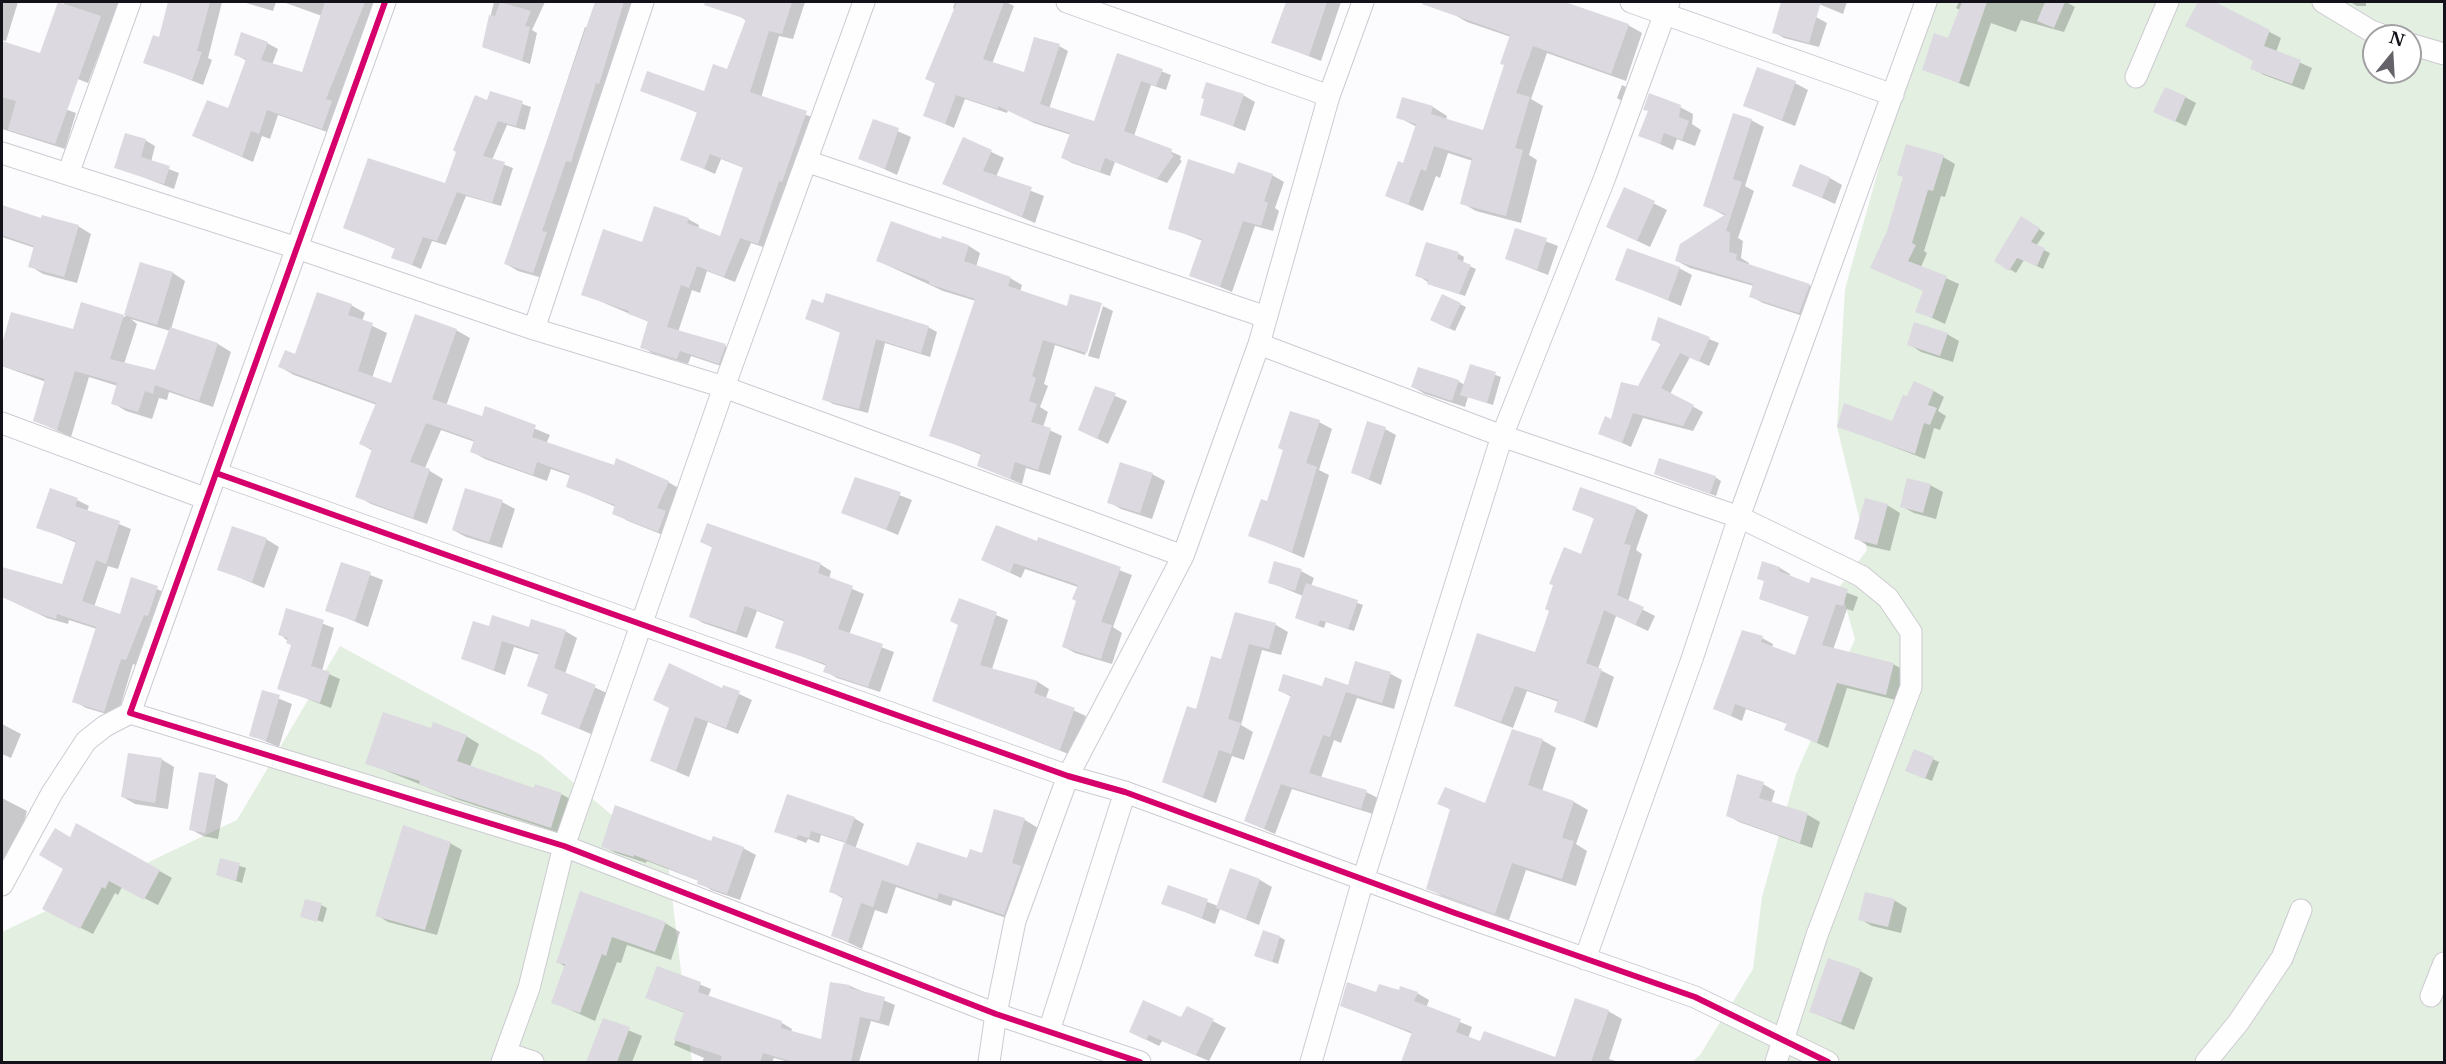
<!DOCTYPE html>
<style>
body{margin:0}
#map{position:relative;width:2446px;height:1064px;overflow:hidden;background:#fcfbfe;font-family:"Libre Baskerville",serif}
canvas{display:block}
.frame{position:absolute;inset:0;border:3px solid #131119;pointer-events:none}
.north{position:absolute;left:2362px;top:24px;width:60px;height:60px;box-sizing:border-box;background:#fff;border:2px solid #a1a0a3;border-radius:50%;rotate:18deg;font-size:16px;font-weight:700;line-height:24px;text-align:center;color:#131119}
.north::after{content:'';display:block;margin:auto;width:21px;height:27px;background:#656369;clip-path:polygon(50% 0,100% 100%,50% 72%,0 100%)}
</style>
<div id="map">
<canvas width="2446" height="1064"></canvas>
<div class="frame"></div>
<div class="north">N</div>
</div>
<script>
const context = document.querySelector('canvas').getContext('2d');
context.lineJoin = 'round';
function paint(path, color) { context.fillStyle = color; context.fill(path, 'evenodd'); }
const toPath = rows => new Path2D(rows.map(r => 'M' + r).join(''));
function trace(path, color, width, dash) { context.strokeStyle = color; context.lineWidth = width; context.lineCap = dash ? 'butt' : 'round'; context.setLineDash(dash || []); context.stroke(path); }
const green = toPath([
 [1920,2,2444,2,2444,1062,1692,1062,1700,1055,1753,969,1762,897,1796,774,1855,639,1840,586,1867,550,1837,427,1845,289,1922,13],
 [2374,36,2410,36,2410,72,2374,72],
 [340,646,541,755,668,863,692,1062,2,1062,2,932,237,820]
]);
const shadow = toPath([
 [2,2,18,2,6,41,2,40],
 [64,2,119,2,88,83,49,68],
 [170,2,222,2,208,58,212,60,203,85,145,62,160,39],
 [243,2,276,2,273,11],
 [283,2,378,2,333,134,278,115,270,139,262,136,253,162,194,136,229,110,247,61,235,54,267,43,278,49,272,65,303,74,322,16],
 [494,2,545,2,532,30,537,33,530,64,483,47],
 [597,2,642,2,546,279,518,271,506,264,585,27,588,28],
 [740,2,805,2,793,39,779,36,761,98,817,119,769,249,751,243,735,282,707,271,700,293,692,290,678,332,725,346,736,352,730,369,691,356,688,364,652,353,642,347,649,322,583,294,643,243,688,219,699,225,698,229,721,238,744,168,721,159,715,174,682,159,698,113,642,90,705,93,728,71,747,21,736,14],
 [955,2,1006,2,1014,6,992,64,1025,74,1059,46,1068,51,1049,109,1095,123,1118,55,1171,75,1166,90,1151,85,1134,136,1181,156,1180,160,1182,161,1167,183,1115,162,1110,176,1072,163,1063,158,1071,135,1034,123,1008,110,1007,113,965,99,954,128,925,115,936,84,927,79,955,10,953,8],
 [1287,2,1341,2,1321,61,1272,42],
 [1458,2,1531,2,1548,7,1550,2,1560,2,1628,25,1642,33,1626,81,1547,53,1531,99,1543,106,1529,155,1537,160,1521,223,1476,211,1462,203,1473,161,1448,153,1440,178,1436,176,1423,211,1387,196,1404,165,1417,127,1398,117,1403,99,1433,107,1447,116,1446,120,1484,132,1506,65,1511,37,1467,22,1453,14],
 [1814,2,1847,2,1843,14],
 [1959,2,2066,2,2075,7,2064,32,2021,20,2016,32,1991,23,1969,87,1923,69,1949,40,1960,10,1956,8],
 [2199,2,2212,2,2281,38,2276,52,2312,68,2304,90,2264,75,2252,68,2255,61,2187,25],
 [2350,2,2366,2,2366,6,2357,6],
 [1816,17,1827,23,1819,47,1784,38,1774,32],
 [1795,83,1808,90,1795,126,1745,106],
 [1622,85,1630,89,1625,103,1617,98],
 [2,86,76,113,65,149,2,129],
 [491,93,531,107,525,130,507,125,492,160,513,168,501,206,466,196,446,245,432,241,421,269,393,257,396,249,344,227,446,185],
 [1243,95,1255,102,1245,131,1202,114],
 [2185,97,2196,103,2186,126,2166,117],
 [1680,107,1693,114,1692,124,1701,130,1695,146,1677,139,1673,150,1640,135],
 [1751,120,1764,127,1745,186,1754,191,1738,238,1743,241,1741,258,1749,263,1748,266,1809,285,1822,293,1812,319,1763,303,1750,296,1754,286,1690,268,1677,261,1726,216,1704,205],
 [874,121,911,137,897,175,860,158],
 [964,139,1004,158,996,177,1044,196,1035,223,944,184],
 [145,140,155,146,151,162,179,173,174,189,116,167],
 [1943,157,1955,164,1945,197,1941,196,1924,251,1927,253,1921,267,1959,284,1945,324,1917,311,1924,291,1888,232],
 [1235,175,1272,175,1284,182,1275,208,1279,211,1273,231,1255,226,1232,292,1191,275,1203,241,1170,228],
 [1830,178,1842,185,1835,204,1794,185],
 [1625,189,1667,210,1650,247,1608,227],
 [2,206,42,220,78,226,91,234,77,283,43,274,30,266,35,248,2,237],
 [2027,221,2045,233,2036,246,2050,253,2043,269,2024,260,2016,273,1996,261],
 [1516,230,1558,246,1548,275,1507,259],
 [942,241,969,246,980,253,976,267,1010,278,1022,285,1020,292,1068,308,1071,296,1102,305,1100,305,1085,355,1055,345,1044,384,1048,386,1040,407,1048,412,1043,427,1062,436,1050,475,1026,468,1022,484,979,466,982,455,931,435,976,301,943,291,878,261],
 [1427,244,1459,254,1464,257,1463,263,1476,269,1465,296,1434,286,1417,275],
 [141,264,173,273,185,281,171,329,218,344,231,352,213,407,169,392,167,400,159,398,152,419,126,411,113,403,118,386,89,377,71,437,34,420,46,382,2,366,2,350,12,313,74,331,82,303,125,317],
 [131,319,170,331,156,372,124,364,137,324],
 [1679,268,1692,275,1681,306,1617,279],
 [1460,304,1466,307,1455,331,1438,323],
 [351,305,365,313,362,321,387,333,372,378,392,384,456,330,470,338,446,406,483,417,486,408,550,435,546,444,668,482,682,490,673,539,628,521,614,513,616,507,567,486,571,476,551,469,547,481,485,459,471,451,475,442,441,430,425,468,443,479,427,524,371,504,357,496,373,451,361,444,377,405,294,375,280,367,296,356],
 [1103,306,1113,311,1099,359,1088,356],
 [806,318,928,327,937,332,930,357,885,343,868,413,833,404,824,399,841,333],
 [1659,319,1719,343,1709,366,1690,357,1670,394,1703,412,1693,431,1643,418,1631,447,1600,433,1639,388,1662,345,1653,339],
 [1947,334,1959,341,1953,362,1921,352,1909,344],
 [1471,366,1501,377,1493,405,1468,397,1465,407,1425,394,1413,387,1458,381,1465,385],
 [1096,388,1127,401,1108,444,1080,430],
 [1934,391,1944,397,1938,411,1946,416,1940,430,1934,428,1925,459,1839,426,1893,423],
 [1319,422,1332,429,1319,470,1329,475,1304,558,1250,535],
 [1385,429,1396,435,1381,485,1353,473],
 [1152,474,1165,481,1152,519,1121,509,1109,502],
 [1655,474,1715,477,1721,481,1716,496],
 [856,478,912,500,898,535,843,512],
 [1930,485,1943,492,1936,519,1914,513,1901,506],
 [77,500,89,506,87,511,131,529,118,569,108,566,94,607,121,616,132,579,169,594,138,666,133,664,117,717,86,708,74,701,97,629,69,620,68,624,47,618,2,596,4,569,63,586,77,543,38,527],
 [502,502,515,509,502,548,466,537,453,530],
 [1887,505,1900,513,1890,551,1868,546,1856,538],
 [1636,508,1648,515,1636,550,1642,554,1628,602,1655,616,1648,631,1616,616,1598,669,1614,677,1597,728,1556,711,1559,702,1527,691,1513,728,1456,706,1536,654,1582,556,1595,519,1574,509],
 [266,539,279,547,264,588,219,569],
 [1039,539,1132,575,1113,627,1122,633,1112,664,1075,653,1064,647,1078,601,1078,587,1025,569,1021,578,983,560,1038,543],
 [702,542,820,564,831,571,829,579,864,594,849,635,894,652,880,692,837,678,825,671,827,666,777,647,786,622,757,611,747,638,703,623,691,616,713,548],
 [1763,563,1780,568,1790,574,1789,577,1809,585,1812,579,1858,597,1853,611,1847,609,1833,650,1893,664,1904,670,1896,700,1847,688,1828,748,1786,729,1788,724,1746,709,1742,721,1715,709,1743,632,1762,638,1773,644,1772,647,1796,657,1810,617,1760,599,1766,582,1759,578],
 [342,564,383,580,368,627,327,610],
 [1301,571,1314,578,1311,586,1363,605,1354,631,1326,622,1324,628,1296,618,1303,596,1269,582],
 [960,600,1008,620,992,669,1038,682,1049,689,1046,698,1086,716,1071,755,934,701,959,625],
 [287,610,334,628,322,671,340,679,331,708,279,688,292,645,280,634],
 [1236,614,1276,625,1288,632,1281,655,1262,650,1241,725,1253,732,1244,760,1232,756,1216,803,1163,782,1222,661],
 [490,628,565,631,577,638,565,674,607,693,591,734,542,713,549,695,529,685,540,655,514,647,505,675,463,659],
 [1391,674,1402,680,1394,709,1357,698,1341,743,1334,740,1321,778,1366,792,1378,798,1373,814,1292,789,1275,834,1246,821,1292,697,1280,691,1349,687],
 [724,687,752,700,738,734,708,722,689,777,652,761,670,708,723,690],
 [263,692,292,704,279,747,250,735],
 [2,724,21,734,11,758,2,754],
 [431,730,466,736,479,744,470,767,535,789,561,794,574,801,563,834,459,800,367,763],
 [1542,740,1556,748,1542,791,1574,802,1588,810,1576,844,1587,851,1576,886,1526,870,1509,920,1442,896,1428,888,1451,810,1439,803,1486,805],
 [1915,751,1939,762,1932,781,1913,773],
 [161,759,174,767,168,809,135,804,123,797],
 [215,777,228,784,218,839,203,836,190,829],
 [1763,784,1775,791,1771,804,1808,815,1820,822,1812,848,1739,822,1727,815],
 [2,798,27,811,8,879,2,878],
 [995,811,1025,820,1038,828,1018,922,953,900,951,906,896,887,887,914,875,910,862,949,832,935,844,899,830,891,846,843,821,835,819,843,808,839,806,843,776,831,854,818,864,824,855,849,909,868,968,860,983,855],
 [77,825,172,878,158,905,122,887,118,895,115,893,93,934,57,916,71,839],
 [450,843,462,850,437,935,388,922,377,915],
 [712,843,743,848,756,855,740,900,711,890,699,881,647,861,646,863,616,853,603,846],
 [221,860,246,868,242,883,218,875],
 [1260,880,1272,887,1259,925,1220,909,1215,924,1163,903,1169,887,1218,906],
 [581,893,665,923,680,932,671,960,627,945,621,963,617,962,595,1021,553,1002,566,967,558,962],
 [1894,900,1907,908,1901,933,1872,926,1860,919],
 [321,905,327,908,323,922,302,916],
 [1280,937,1285,940,1278,964,1256,956],
 [658,967,711,989,708,997,782,1023,792,1029,791,1032,823,1041,850,986,895,1005,889,1026,871,1021,859,1062,789,1062,774,1058,772,1062,702,1062,704,1058,674,1045,685,1013,647,998],
 [1860,971,1873,978,1854,1030,1810,1011],
 [1417,993,1429,1000,1426,1008,1472,1027,1460,1062,1403,1062,1413,1034,1342,1006,1377,994],
 [1188,1008,1226,1028,1209,1061,1162,1041,1159,1046,1131,1032,1182,1019],
 [1608,1011,1622,1019,1609,1059,1619,1062,1486,1062,1487,1058,1556,1059],
 [604,1020,642,1036,632,1062,588,1062]
]);
const building = toPath([
 [58,2,101,16,55,144,8,130,16,101,2,97,2,41,40,53],
 [168,2,210,2,197,51,202,52,192,80,143,63,153,35,159,37],
 [325,2,365,2,326,99,332,101,322,129,267,110,259,134,251,131,242,157,192,136,207,100,228,108,246,59,234,55,241,32,268,42,261,60,302,72],
 [500,2,531,11,525,26,530,27,522,61,482,47,489,15,495,16],
 [595,2,624,2,599,84,596,83,571,162,566,161,542,231,547,232,533,273,504,264],
 [705,2,792,2,782,34,769,31,750,92,807,111,782,182,779,181,758,244,740,238,724,277,697,266,689,288,681,285,667,327,726,344,719,364,680,351,677,359,640,348,648,321,628,314,629,311,581,295,603,229,642,242,654,206,689,218,687,223,720,236,743,167,710,154,704,169,680,160,697,112,640,91,647,71,704,91,713,64,727,69,746,19,704,5],
 [957,2,1004,2,983,59,1024,72,1034,37,1060,44,1040,104,1094,121,1117,53,1163,69,1156,86,1141,81,1124,131,1172,149,1171,154,1174,155,1157,179,1105,158,1100,172,1061,158,1070,133,1023,118,998,106,998,109,956,95,945,124,923,116,935,83,925,79],
 [1286,2,1327,2,1309,56,1271,43],
 [1423,2,1565,2,1629,24,1611,74,1533,46,1516,93,1530,97,1515,148,1523,150,1506,216,1460,204,1472,158,1434,146,1426,171,1421,169,1408,205,1385,196,1398,161,1403,163,1416,124,1396,118,1402,97,1433,106,1431,114,1483,130,1504,65,1500,64,1510,35,1422,4],
 [1781,2,1821,2,1809,43,1772,33],
 [1962,2,1987,2,1959,83,1922,70,1934,33,1948,38],
 [2045,2,2065,2,2054,28,2037,21],
 [2198,2,2215,2,2270,30,2264,46,2301,60,2292,84,2250,69,2253,61,2185,26],
 [1757,67,1796,81,1782,120,1743,106],
 [1206,82,1244,94,1233,126,1200,115,1204,99,1201,98],
 [2165,87,2186,96,2175,122,2153,112],
 [490,91,523,101,516,126,498,121,483,156,505,162,492,203,457,192,437,241,423,237,412,265,391,258,395,248,343,228,368,158,445,183,456,152,453,150,475,95,487,100],
 [1649,93,1681,105,1679,117,1689,121,1682,140,1664,133,1660,144,1638,136,1648,111,1643,110],
 [1733,113,1752,119,1733,179,1742,182,1726,231,1730,232,1729,252,1737,254,1736,260,1810,284,1799,313,1749,297,1753,284,1675,261,1680,244,1726,214,1703,206],
 [873,119,899,128,885,169,858,159],
 [125,133,146,139,141,157,170,166,164,184,114,168],
 [963,137,992,150,983,171,1032,187,1022,217,942,184],
 [1906,144,1944,155,1933,191,1928,190,1912,243,1916,245,1908,261,1947,276,1932,318,1915,312,1923,291,1870,268,1887,231,1903,177,1897,175],
 [1188,159,1234,174,1238,162,1273,174,1264,201,1268,203,1261,226,1243,221,1220,287,1189,276,1202,239,1168,229],
 [1800,164,1830,177,1822,198,1792,186],
 [1624,187,1655,201,1637,241,1606,227],
 [2,205,41,218,42,215,79,225,64,277,28,267,34,246,2,235],
 [2021,216,2040,228,2031,242,2045,248,2037,266,2017,258,2009,271,1994,261],
 [891,221,941,239,942,236,969,245,964,261,1011,277,1008,286,1067,306,1070,294,1102,303,1087,353,1043,340,1032,376,1036,378,1029,401,1037,404,1031,422,1051,428,1038,470,1015,462,1010,479,977,466,981,453,929,436,975,299,929,284,929,281,876,261],
 [1515,228,1547,238,1537,270,1505,259],
 [1426,242,1459,252,1457,259,1471,265,1459,294,1427,284,1428,280,1415,276],
 [1627,248,1680,267,1668,300,1615,280],
 [140,262,173,272,157,325,124,315],
 [317,292,352,304,348,315,373,323,358,371,391,383,415,314,457,329,432,399,482,416,485,406,536,425,532,437,614,465,616,458,669,481,657,508,666,511,658,532,612,514,615,505,566,487,570,474,537,462,533,475,470,452,474,440,426,423,410,462,430,469,413,518,355,497,372,449,359,444,376,403,278,367,285,350,295,354],
 [826,293,929,326,921,353,876,339,859,409,822,400,840,332,805,319,812,299,823,303],
 [1442,294,1461,303,1449,329,1430,320],
 [81,302,124,315,110,359,155,370,170,327,218,343,199,401,155,385,153,394,145,391,138,412,111,404,117,383,75,371,57,430,33,421,45,379,2,366,2,344,11,312,73,329],
 [1658,317,1710,337,1699,362,1680,353,1661,388,1694,405,1683,426,1633,413,1622,443,1598,434,1605,416,1611,419,1621,382,1638,386,1661,343,1651,340],
 [1914,322,1948,333,1940,356,1907,345],
 [1470,364,1496,372,1487,403,1460,395],
 [1418,367,1459,380,1452,401,1411,387],
 [1914,381,1934,390,1928,405,1937,408,1930,425,1924,423,1915,454,1837,427,1844,403,1892,421,1903,395,1907,396],
 [1095,386,1116,393,1097,439,1078,430],
 [1290,411,1320,420,1306,463,1317,467,1292,552,1248,536,1261,499,1267,501,1283,450,1278,448],
 [1367,421,1386,427,1369,479,1351,473],
 [1659,458,1716,476,1710,494,1654,474],
 [1120,462,1153,473,1140,513,1107,503],
 [855,477,901,492,886,530,841,513],
 [1907,478,1931,484,1923,513,1900,507],
 [1580,487,1637,507,1624,544,1631,545,1617,595,1644,607,1635,625,1604,610,1586,663,1602,669,1584,722,1554,712,1558,700,1515,686,1501,722,1454,706,1477,633,1535,652,1549,611,1545,609,1553,585,1549,584,1564,547,1581,554,1594,518,1572,510],
 [50,488,78,498,75,506,120,521,106,564,96,560,82,601,120,614,131,577,158,586,148,616,144,615,126,660,121,659,104,712,72,702,96,627,57,614,56,619,34,612,2,597,2,567,62,584,76,541,36,528],
 [465,488,503,500,489,542,452,530],
 [1865,498,1888,504,1877,545,1854,539],
 [707,523,821,563,818,573,853,586,838,629,883,644,868,687,823,672,826,664,775,648,784,620,745,606,736,632,689,617,712,547,700,542],
 [996,525,1037,541,1038,537,1121,567,1101,622,1112,625,1101,659,1062,647,1076,601,1072,599,1078,585,1014,563,1010,573,981,560],
 [232,526,267,538,252,582,217,570],
 [1274,561,1302,569,1295,591,1268,583],
 [1762,561,1780,567,1779,571,1809,583,1811,577,1848,589,1843,606,1836,604,1822,645,1894,663,1886,695,1837,683,1817,743,1784,730,1787,723,1735,704,1731,716,1713,709,1742,630,1763,636,1761,642,1795,655,1809,616,1759,599,1764,581,1757,579],
 [341,562,371,572,355,621,325,611],
 [1306,583,1358,600,1348,629,1320,620,1318,626,1295,618],
 [959,598,997,612,980,665,1038,681,1034,693,1075,708,1060,750,932,701,958,625,950,621],
 [286,608,324,620,311,666,330,672,320,703,277,689,291,645,286,643,288,638,278,635],
 [1235,612,1276,623,1269,649,1249,644,1228,719,1241,723,1231,754,1219,750,1203,797,1162,782,1187,706,1196,709,1211,656,1221,659],
 [492,615,529,627,531,619,566,630,554,668,596,685,579,729,541,714,548,694,527,686,539,653,502,641,494,670,461,659,473,621,489,626],
 [1355,661,1391,672,1382,703,1346,692,1330,737,1323,735,1309,773,1367,790,1361,809,1281,784,1264,829,1244,821,1291,695,1278,691,1283,674,1322,686,1325,677,1348,685],
 [669,663,722,688,723,685,740,691,726,728,695,717,676,771,650,761,669,708,653,700],
 [262,690,280,695,266,741,249,736],
 [383,712,431,728,433,722,467,735,457,761,534,788,535,784,562,793,551,828,445,794,419,784,420,781,365,764],
 [1512,729,1543,739,1528,785,1574,801,1562,838,1574,841,1562,879,1512,863,1495,914,1426,889,1450,809,1437,804,1445,787,1485,803],
 [1914,749,1934,757,1925,779,1905,771],
 [128,753,162,758,155,803,121,797],
 [199,772,216,775,205,833,189,830],
 [1737,774,1764,782,1759,798,1808,813,1800,843,1726,816],
 [787,794,855,817,846,842,811,831,809,838,798,835,796,839,774,832],
 [615,805,711,841,713,836,744,847,727,894,697,884,698,880,634,855,634,857,601,847],
 [994,809,1025,818,1012,863,1021,866,1004,915,939,893,937,899,882,880,873,907,861,903,848,942,831,936,843,897,829,892,844,843,908,866,917,842,967,858,970,849,982,853],
 [76,823,160,870,144,900,109,881,105,889,102,887,80,929,42,909,63,869,39,855,55,828,70,837],
 [403,825,451,842,425,930,375,916],
 [220,858,240,863,236,881,216,875],
 [1230,868,1260,879,1246,919,1216,908],
 [1168,885,1208,899,1202,918,1161,904],
 [580,891,666,922,655,952,612,937,606,956,602,954,580,1013,551,1003,565,964,556,963],
 [1865,892,1895,899,1888,927,1858,920],
 [305,899,322,903,317,922,300,917],
 [1263,930,1280,936,1272,962,1254,956],
 [1828,958,1861,969,1841,1023,1809,1012],
 [657,966,701,982,698,992,782,1021,781,1028,821,1039,830,982,850,985,850,988,885,997,879,1021,860,1017,851,1062,794,1062,763,1053,760,1062,720,1062,722,1056,674,1040,684,1012,645,998],
 [1347,982,1376,992,1379,984,1399,990,1400,986,1418,992,1414,1001,1461,1019,1456,1032,1480,1041,1484,1031,1555,1057,1575,998,1609,1010,1591,1062,1401,1062,1412,1032,1340,1006],
 [1143,1000,1181,1017,1187,1006,1214,1019,1196,1055,1149,1035,1146,1040,1129,1032],
 [603,1018,630,1027,617,1062,586,1062]
]);
const street = toPath([
 [385,2,130,713,564,846,996,1014,1140,1062],
 [1067,2,1329,96],
 [1631,2,1893,95],
 [2323,2,2371,31,2385,36],
 [2410,44,2444,54],
 [2136,77,2168,2],
 [2,153,297,248,534,329,724,387,1183,556],
 [806,161,1266,317],
 [68,174,130,2],
 [534,329,643,2],
 [1259,344,1502,436,1739,517,1861,576,1888,598,1911,632,1911,687,1817,935,1776,1062],
 [2,423,207,499],
 [216,473,1068,776,1125,792,1455,913,1695,997,1828,1062],
 [2,885,52,793,86,741,105,726,130,713],
 [1585,959,1692,659,1739,517,1926,2],
 [2431,996,2444,963],
 [1049,1031,1125,792],
 [506,1053,533,1062],
 [502,1062,529,988,564,846,724,387,864,2],
 [989,1062,996,1014,1015,921,1068,776,1183,556,1259,344,1329,96,1363,2],
 [1311,1062,1363,880,1502,436,1605,177,1669,2],
 [2206,1062,2238,1023,2282,958,2301,910]
]);
const cycleway = toPath([
 [385,2,130,713,564,846,996,1014,1140,1062],
 [216,473,1068,776,1125,792,1455,913,1695,997,1828,1062]
]);
paint(green, '#e3efe0');
paint(shadow, '#0003');
paint(building, '#dcdae0');
trace(street, '#cccbd1', 23);
trace(street, '#fffeff', 21);
trace(cycleway, '#d6006c', 6);
</script>
